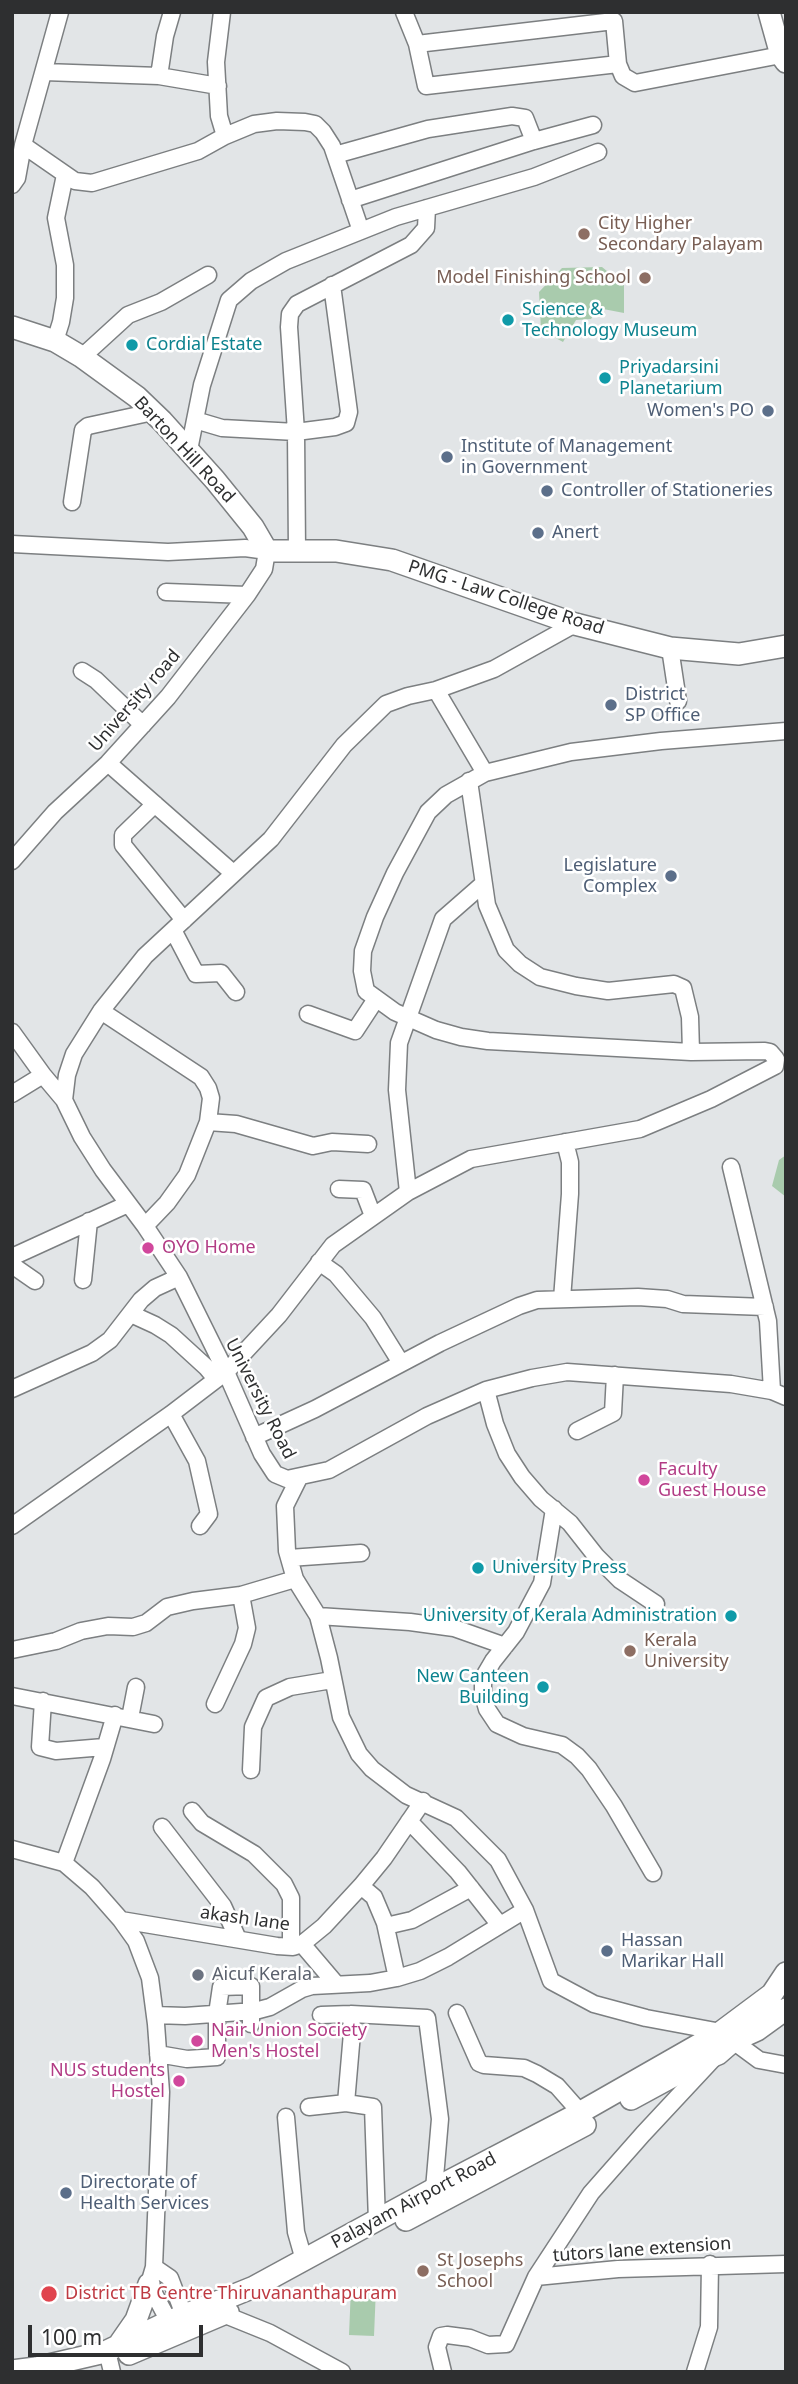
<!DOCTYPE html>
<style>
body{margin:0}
#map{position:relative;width:798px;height:2384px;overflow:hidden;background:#e2e5e7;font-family:"Noto Sans",sans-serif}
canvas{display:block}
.frame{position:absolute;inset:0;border:14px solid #2e2f30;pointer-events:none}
.scale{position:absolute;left:28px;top:2325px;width:175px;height:32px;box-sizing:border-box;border:4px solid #2e2f30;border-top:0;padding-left:9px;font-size:21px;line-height:24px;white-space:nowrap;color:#2e2f30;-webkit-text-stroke:5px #fff;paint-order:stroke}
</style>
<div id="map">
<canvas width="798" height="2384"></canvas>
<div class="frame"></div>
<div class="scale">100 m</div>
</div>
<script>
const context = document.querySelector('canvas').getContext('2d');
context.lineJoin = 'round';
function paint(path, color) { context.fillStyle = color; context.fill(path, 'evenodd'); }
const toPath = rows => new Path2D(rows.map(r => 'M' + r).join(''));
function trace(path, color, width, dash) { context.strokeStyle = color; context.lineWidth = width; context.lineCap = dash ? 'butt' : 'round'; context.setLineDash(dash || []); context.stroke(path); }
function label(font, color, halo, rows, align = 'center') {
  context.font = font + ' "Noto Sans",sans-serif'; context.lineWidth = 5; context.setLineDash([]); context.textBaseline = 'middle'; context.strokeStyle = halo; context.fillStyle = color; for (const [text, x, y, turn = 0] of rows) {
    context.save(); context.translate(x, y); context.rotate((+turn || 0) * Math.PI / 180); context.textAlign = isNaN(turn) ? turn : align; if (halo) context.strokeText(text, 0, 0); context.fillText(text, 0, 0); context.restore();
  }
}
const green = toPath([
 [602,267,624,285,624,313,598,308,591,319,576,320,563,342,541,330,539,292,562,268],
 [786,1155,786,1197,772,1186,779,1160],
 [351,2287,376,2288,374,2336,349,2335]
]);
const minor = toPath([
 [222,12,216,62,219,116,225,136],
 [404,12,417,44,426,86,618,64],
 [417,44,614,21,618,64,623,76,635,83,781,55],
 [44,72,159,76,218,86],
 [159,76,165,36,172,12],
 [23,145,75,181,92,183,198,151,225,136,254,124,277,121,305,122,315,124,323,132,332,146,361,231],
 [335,155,428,129,512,116,525,118,534,141],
 [12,185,17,178,23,145,60,12],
 [350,200,534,141,593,125],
 [55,341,61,322,65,298,65,265,56,218,65,175],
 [82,357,128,315,161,302,208,275],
 [195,420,222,428,296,432,335,427,346,423,349,412,332,285],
 [189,450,202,385,229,300,251,281,286,261,396,217,534,177,598,152],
 [72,502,83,430,88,426,153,412],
 [12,544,168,552,245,548,267,551,264,569,247,595,168,697,108,763,55,812,12,861],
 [297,551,296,432,289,327,290,314,297,304,411,245,426,228,427,208],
 [166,592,247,595],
 [670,648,678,701],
 [82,671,96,680,143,725],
 [436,690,485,773],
 [108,763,233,873],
 [469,781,487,905,506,950,520,964,540,977,576,986,608,991,674,984,683,988,690,1017,691,1052],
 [155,804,123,835,123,845,184,920],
 [173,930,196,974,221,973,236,992],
 [101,1011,201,1077,208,1088,211,1098,208,1122,187,1175,167,1203,145,1226],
 [308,1014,355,1031,376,999],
 [12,1032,43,1075,64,1100,82,1137,103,1170,145,1226,179,1277,226,1372,262,1454,275,1474,287,1479,329,1470,427,1416,486,1390,532,1378,567,1372,731,1384,772,1391,786,1397],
 [12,1094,43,1075],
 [64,1100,67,1075,74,1054,101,1011,145,956,271,839,344,745,386,704,408,696,436,690,494,669,575,624],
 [208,1122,236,1124,313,1146,332,1142,368,1144],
 [731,1167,768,1321,772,1391],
 [339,1189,363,1190,373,1216],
 [408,1192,397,1090,399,1043,443,919,483,884],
 [12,1257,128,1204],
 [319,1262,336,1274,373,1318,401,1363],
 [12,1265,35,1281],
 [83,1280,89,1221],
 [562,1299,570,1194,570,1162,565,1142],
 [131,1314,155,1325,171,1335,206,1367,216,1379],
 [12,1389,92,1353,110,1340,141,1300,155,1288,179,1277],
 [486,1390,495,1424,507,1454,522,1477,541,1499,570,1523,596,1556,620,1580,656,1604],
 [171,1414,197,1461,209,1514,200,1526],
 [577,1431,613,1413,615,1375],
 [254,1437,315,1409,440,1343,519,1306,537,1300,638,1297,667,1299,683,1304,765,1307],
 [299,1478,285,1506,287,1551,295,1579,318,1616,329,1658,341,1717,359,1754,372,1769,406,1795,456,1818,498,1860,525,1910,551,1981,594,2004,646,2018,721,2032,759,2060,786,2065],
 [554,1509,542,1583,516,1632,493,1661,483,1678,483,1695,487,1709,497,1724,523,1736,562,1745,577,1756,589,1769,614,1806,653,1873],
 [12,1526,171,1414,226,1372,279,1315,333,1245,408,1192,471,1159,640,1129,711,1099,775,1066,776,1059,770,1052,765,1051,691,1052,488,1041,461,1037,436,1030,395,1012,366,991,362,971,363,951,375,917,395,873,428,812,446,795,485,773,571,752,661,741,786,731],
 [289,1558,361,1553],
 [318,1616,410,1622,454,1628,505,1646],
 [12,1650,56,1641,81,1631,108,1626,133,1627,146,1623,167,1607,193,1601,241,1595,295,1579],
 [12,1696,154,1724],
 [43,1701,40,1747,56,1751,104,1747],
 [215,1704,243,1644,247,1628,241,1595],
 [130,1718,136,1687],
 [251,1770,253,1727,266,1698,290,1687,332,1680],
 [192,1811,202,1823,254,1854,284,1884,291,1898,291,1947],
 [409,1821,458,1872,499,1924],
 [162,1827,223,1906,238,1939],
 [12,1849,64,1863,92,1887,121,1920,136,1941,150,1978,156,2024,161,2092,154,2267,149,2284,173,2329],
 [64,1863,102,1759,115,1715],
 [361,1886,374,1897,385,1923,397,1978],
 [121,1920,277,1946,293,1947,302,1944,324,1926,361,1886,384,1858,423,1801],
 [386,1926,412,1920,471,1888],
 [302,1944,336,1984],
 [457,2013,479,2063,484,2065,524,2068,537,2074,557,2086,580,2112],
 [155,2015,185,2016,255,2011,270,2007,302,1989,312,1986,370,1983,397,1978,420,1971,448,1957,525,1910],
 [321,2015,351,2014,427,2018,440,2119,434,2189],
 [158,2054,187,2059,217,2057,217,2014,221,1987,251,1986,251,2024],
 [346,2103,352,2033,351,2014],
 [309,2107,346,2103,373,2107,377,2221],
 [286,2117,296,2232,304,2260],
 [154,2267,170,2278,187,2323],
 [536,2277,618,2269,786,2264],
 [218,2312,270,2333,342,2372],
 [107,2351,112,2372],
 [443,2372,437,2347,441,2336,447,2335,470,2338,488,2345,506,2344,536,2277,591,2193,643,2134,713,2059],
 [695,2372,709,2327,710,2264]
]);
const major = toPath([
 [769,12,781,55,786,62],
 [12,327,55,341,82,357,137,397,162,421,215,480,253,527,267,551,336,551,392,560,575,624,670,648,739,654,786,646],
 [631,2099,701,2061,718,2054,733,2041,757,2030,786,2009],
 [406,2220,585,2125],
 [120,2343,136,2320,149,2284],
 [129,2354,228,2312],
 [12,2371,36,2368,105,2352,170,2321,254,2287,434,2189,572,2117,721,2032,772,1994,786,1973]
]);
const markers = [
 [584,234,7,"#8d6e63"],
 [645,278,7,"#8d6e63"],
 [508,320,7,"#0f9aa8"],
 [132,345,7,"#0f9aa8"],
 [605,378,7,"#0f9aa8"],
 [768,411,7,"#5c6f8a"],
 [447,457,7,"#5c6f8a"],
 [547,491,7,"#5c6f8a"],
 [538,533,7,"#5c6f8a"],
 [611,705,7,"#5c6f8a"],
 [671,876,7,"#5c6f8a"],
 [148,1248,7,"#d1479c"],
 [644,1480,7,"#d1479c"],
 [478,1568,7,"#0f9aa8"],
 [731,1616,7,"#0f9aa8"],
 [630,1651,7,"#8d6e63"],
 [543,1687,7,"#0f9aa8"],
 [607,1951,7,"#5c6f8a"],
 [198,1975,7,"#6b7280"],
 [197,2041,7,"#d1479c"],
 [179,2081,7,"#d1479c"],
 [66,2193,7,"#5c6f8a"],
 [423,2271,7,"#8d6e63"],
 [49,2294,9,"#e0444e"]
];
const educationNames = [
 ["City Higher",598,224],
 ["Secondary Palayam",598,245],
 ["Model Finishing School",631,278,"right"],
 ["Kerala",644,1641],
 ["University",644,1662],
 ["St Josephs",437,2261],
 ["School",437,2282]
];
const cultureNames = [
 ["Science &",522,310],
 ["Technology Museum",522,331],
 ["Cordial Estate",146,345],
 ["Priyadarsini",619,368],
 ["Planetarium",619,389],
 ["University Press",492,1568],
 ["University of Kerala Administration",717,1616,"right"],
 ["New Canteen",529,1677,"right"],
 ["Building",529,1698,"right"]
];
const serviceNames = [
 ["Women's PO",754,411,"right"],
 ["Institute of Management",461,447],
 ["in Government",461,468],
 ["Controller of Stationeries",561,491],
 ["Anert",552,533],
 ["District",625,695],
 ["SP Office",625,716],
 ["Legislature",657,866,"right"],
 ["Complex",657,887,"right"],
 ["Hassan",621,1941],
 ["Marikar Hall",621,1962],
 ["Directorate of",80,2183],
 ["Health Services",80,2204]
];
const streetNames = [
 ["Barton Hill Road",184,450,47],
 ["PMG - Law College Road",506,598,18],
 ["University road",135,701,-49],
 ["University Road",260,1399,63],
 ["akash lane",245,1919,8],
 ["Palayam Airport Road",414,2201,-28],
 ["tutors lane extension",642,2250,-4]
];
const hotelNames = [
 ["OYO Home",162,1248],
 ["Faculty",658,1470],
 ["Guest House",658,1491],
 ["Nair Union Society",211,2031],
 ["Men's Hostel",211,2052],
 ["NUS students",165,2071,"right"],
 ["Hostel",165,2092,"right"]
];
const worshipNames = [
 ["Aicuf Kerala",212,1975]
];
const healthNames = [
 ["District TB Centre Thiruvananthapuram",65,2294]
];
paint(green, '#a9cbad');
trace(minor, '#7c7f81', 19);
trace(major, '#7c7f81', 24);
trace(minor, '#fff', 16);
trace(major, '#fff', 21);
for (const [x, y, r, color] of markers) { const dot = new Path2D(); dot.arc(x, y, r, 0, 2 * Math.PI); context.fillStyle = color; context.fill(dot); trace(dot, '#fff', 2.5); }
label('18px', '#785e54', '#fff', educationNames, 'left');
label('18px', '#0d838f', '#fff', cultureNames, 'left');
label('18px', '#4e5e75', '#fff', serviceNames, 'left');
label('18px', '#2e2f30', '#fff', streetNames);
label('18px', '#b23c85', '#fff', hotelNames, 'left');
label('18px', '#5b616d', '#fff', worshipNames, 'left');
label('18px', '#be3a42', '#fff', healthNames, 'left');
</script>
